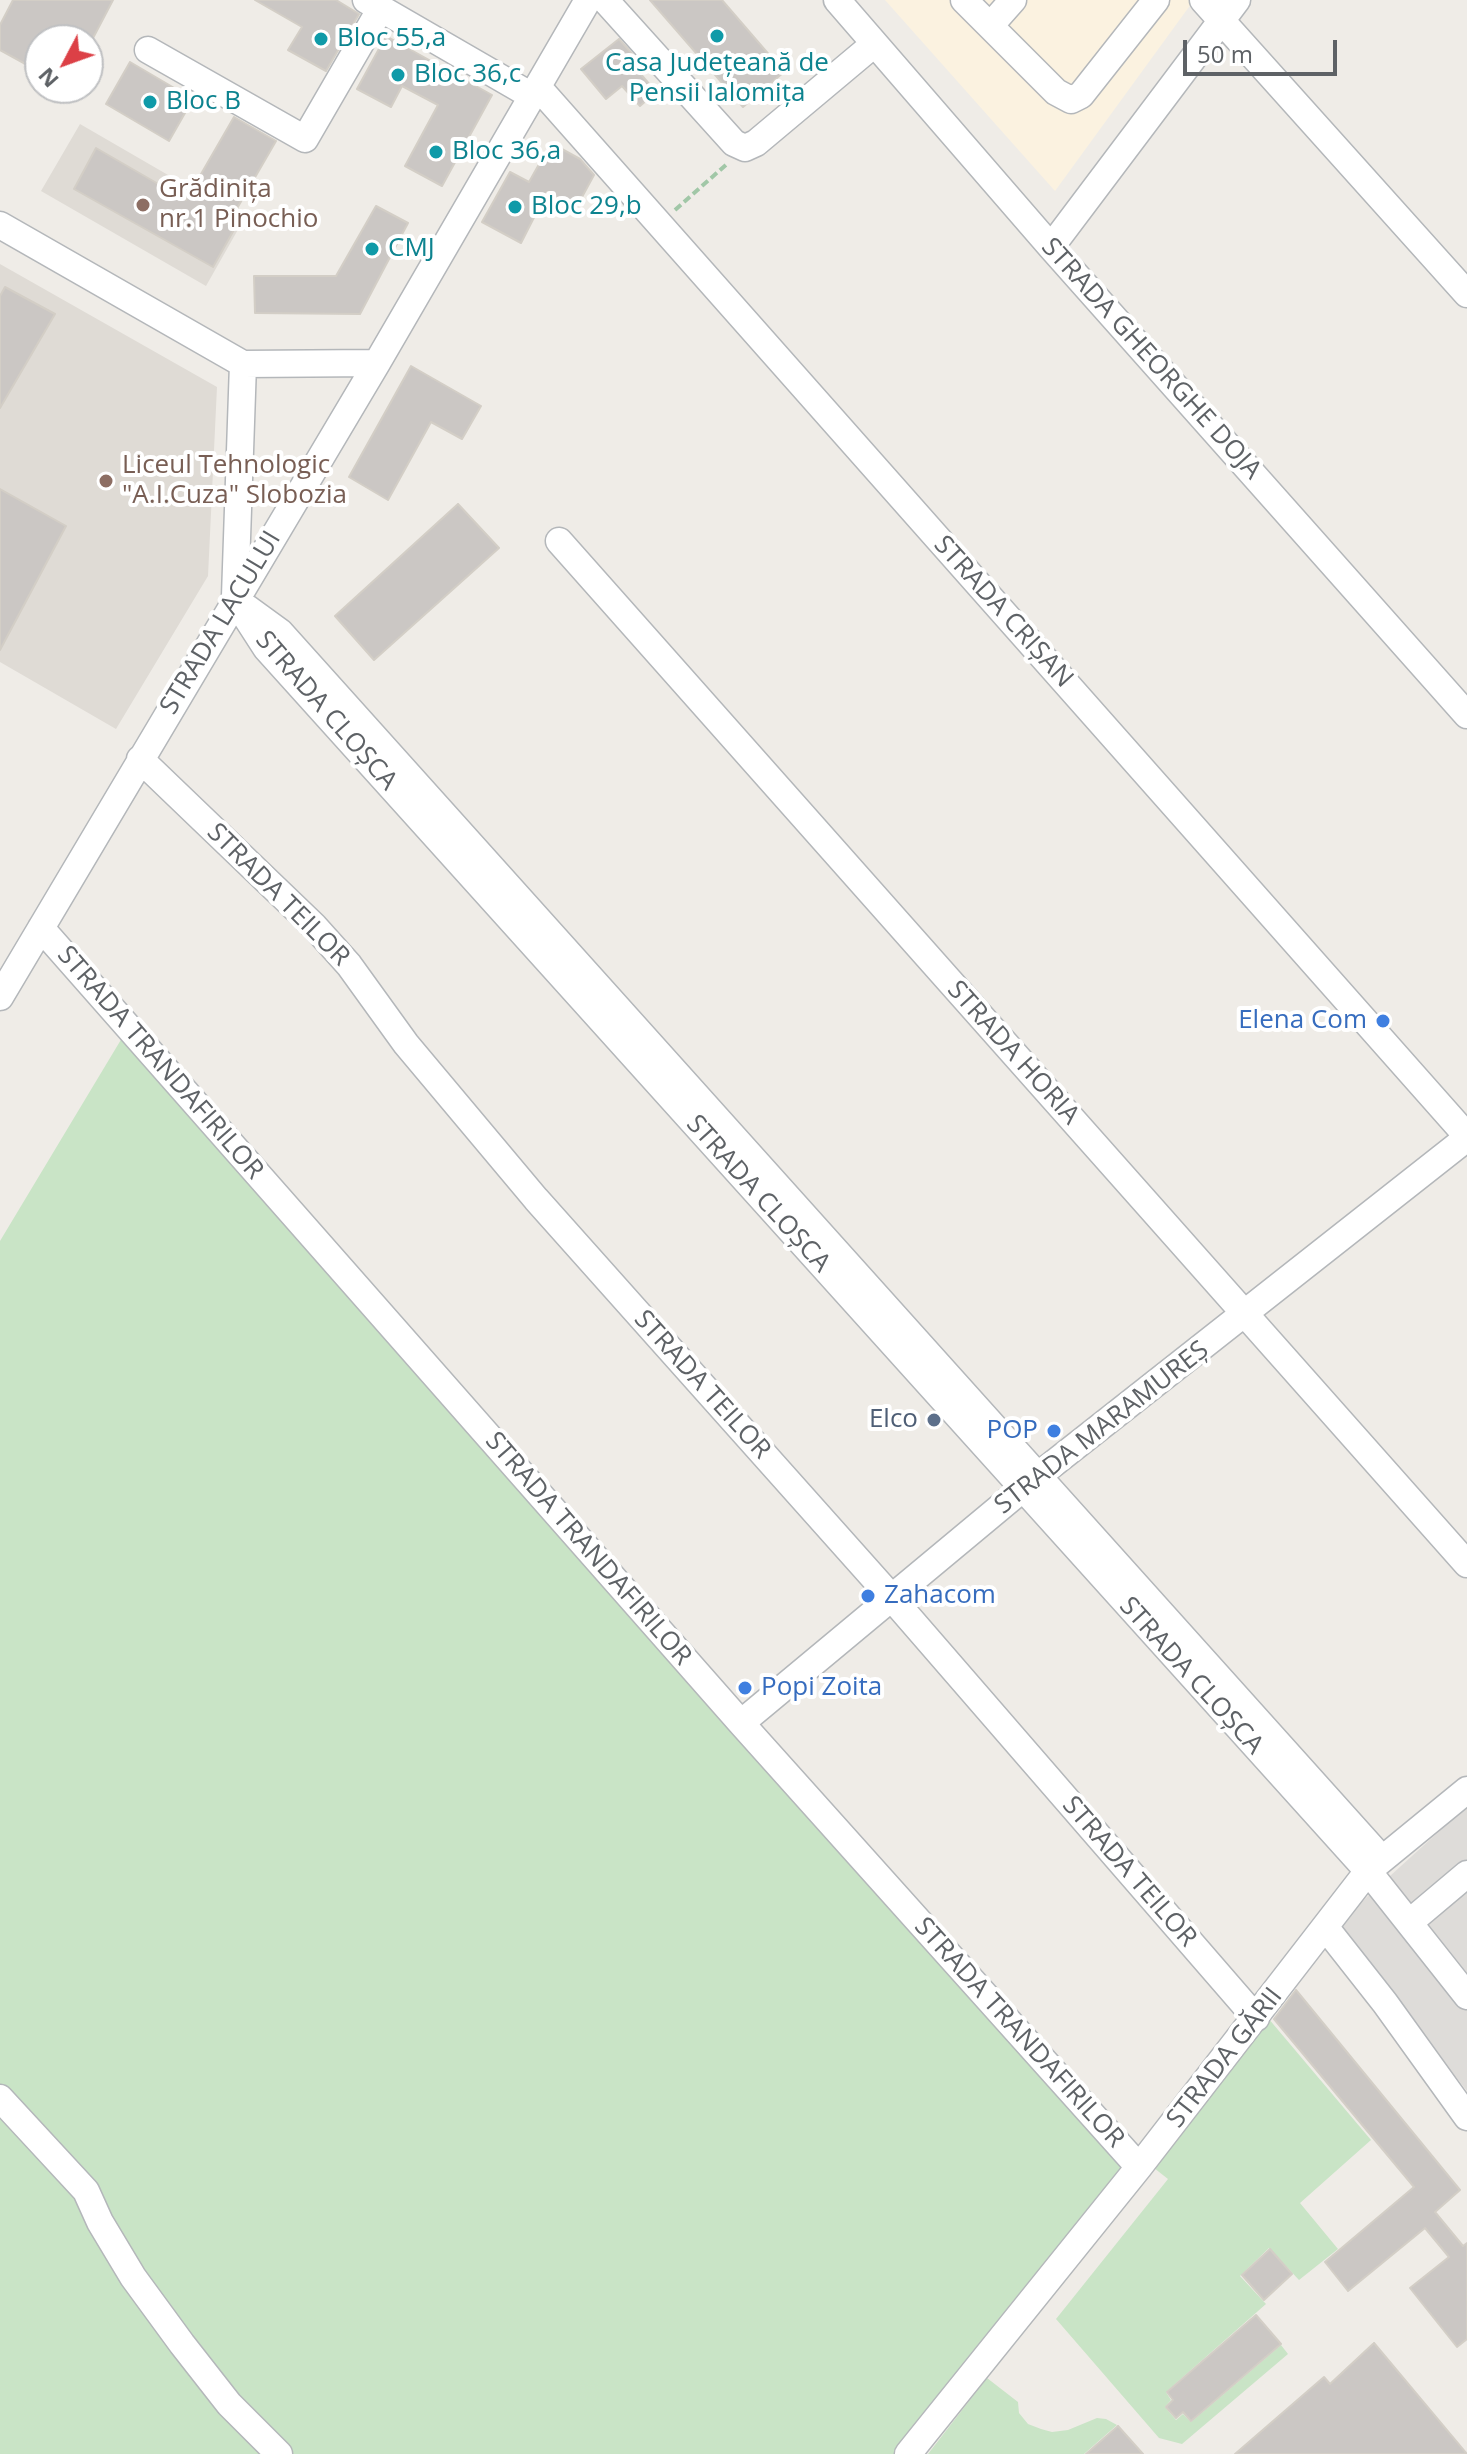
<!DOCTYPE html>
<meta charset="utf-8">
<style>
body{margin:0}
#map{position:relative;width:1467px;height:2454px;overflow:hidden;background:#efece7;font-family:"Open Sans",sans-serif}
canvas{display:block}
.north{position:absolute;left:24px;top:24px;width:80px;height:80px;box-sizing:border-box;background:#fff;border:2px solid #bfc0c2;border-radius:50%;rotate:229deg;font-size:22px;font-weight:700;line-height:32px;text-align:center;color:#5e6266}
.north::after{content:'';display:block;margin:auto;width:28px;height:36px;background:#dc4046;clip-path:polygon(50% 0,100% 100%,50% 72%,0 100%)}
.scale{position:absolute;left:1183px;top:40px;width:154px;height:36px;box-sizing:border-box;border:4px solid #5e6266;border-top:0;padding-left:10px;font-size:24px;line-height:28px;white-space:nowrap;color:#5e6266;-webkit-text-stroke:6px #fff;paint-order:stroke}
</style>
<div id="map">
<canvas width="1467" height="2454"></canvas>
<div class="north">N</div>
<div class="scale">50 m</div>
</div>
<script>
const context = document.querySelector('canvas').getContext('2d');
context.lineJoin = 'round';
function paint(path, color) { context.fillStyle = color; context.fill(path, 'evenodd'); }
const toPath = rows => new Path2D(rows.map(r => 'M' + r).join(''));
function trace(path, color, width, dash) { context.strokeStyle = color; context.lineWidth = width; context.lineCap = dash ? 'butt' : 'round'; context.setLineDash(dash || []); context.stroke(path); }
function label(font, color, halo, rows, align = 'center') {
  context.font = font + ' "Open Sans",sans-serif'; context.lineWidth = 8; context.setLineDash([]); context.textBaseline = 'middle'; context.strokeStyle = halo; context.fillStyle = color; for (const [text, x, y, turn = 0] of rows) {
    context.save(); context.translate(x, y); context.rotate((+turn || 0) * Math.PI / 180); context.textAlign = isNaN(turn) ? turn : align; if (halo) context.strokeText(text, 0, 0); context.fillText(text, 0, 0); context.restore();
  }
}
const commercial = toPath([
 [885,0,1194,0,1055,191]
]);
const industrial = toPath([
 [1467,1806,1467,2091,1335,1926]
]);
const education = toPath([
 [80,124,244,219,206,286,41,191],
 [0,264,217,387,208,576,116,729,0,662]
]);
const green = toPath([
 [122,1038,1133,2162,898,2454,0,2454,0,1241],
 [1268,2018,1371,2140,1300,2203,1338,2249,1299,2280,1269,2248,1240,2276,1266,2304,1166,2392,1171,2400,1165,2407,1176,2420,1183,2414,1191,2422,1281,2345,1288,2354,1182,2444,1159,2438,1056,2319,1168,2179,1154,2168],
 [987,2378,1018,2402,1019,2413,1028,2424,1041,2429,1052,2432,1068,2430,1097,2418,1106,2419,1117,2425,1084,2454,928,2454]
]);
const building = toPath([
 [13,0,113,0,92,40,40,40,40,72,0,50,0,25,13,0],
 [255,0,336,0,359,14,326,71,288,50,302,27,255,0],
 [650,0,722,0,784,72,743,107,650,0],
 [386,36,492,95,442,186,405,166,438,105,402,86,391,107,357,89,386,36],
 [619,39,644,67,639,72,656,92,640,106,622,86,606,99,581,69,619,39],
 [130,62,193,99,169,141,106,104,130,62],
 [234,117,276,141,228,224,235,228,213,267,74,189,96,148,186,200,234,117],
 [551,143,580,159,594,175,576,208,547,192,521,243,482,222,510,172,529,182,551,143],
 [376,206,408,223,360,314,255,313,254,276,336,276,376,206],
 [5,287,55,314,0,408,0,296,5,287],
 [411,366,481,406,462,439,431,422,388,500,349,477,411,366],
 [0,489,66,526,0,650,0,489],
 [458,504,499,548,374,660,335,616,458,504],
 [1296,1990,1460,2190,1435,2212,1463,2246,1467,2243,1467,2339,1457,2347,1410,2288,1449,2257,1425,2228,1348,2291,1325,2262,1414,2187,1274,2019,1296,1990],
 [1270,2249,1292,2274,1264,2300,1242,2275,1270,2249],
 [1256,2315,1281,2344,1191,2421,1183,2412,1176,2418,1166,2407,1173,2400,1167,2392,1256,2315],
 [1374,2343,1467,2454,1235,2454,1324,2377,1330,2384,1374,2343],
 [1118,2426,1143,2454,1086,2454,1118,2426]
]);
const path = toPath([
 [675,210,728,163]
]);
const minor = toPath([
 [366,0,532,96],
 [605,0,734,143,745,148,756,143,873,45],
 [837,0,1051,247,1467,715],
 [964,0,1056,92,1071,100,1081,95,1156,0],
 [1203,0,1467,294],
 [990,26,1013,0],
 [148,50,305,139,381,8],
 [538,87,1467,1136],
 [0,225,243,364,377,363],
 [1051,247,1237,0],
 [559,541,1467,1564],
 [235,596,243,364],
 [235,600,266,648,1368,1871,1467,1996],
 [247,608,280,632,1381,1858],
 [140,759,314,926,349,965,406,1044,536,1199,891,1597,1256,2018],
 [41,928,741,1723,1139,2167],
 [0,997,377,363,588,0],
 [741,1723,1039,1475,1467,1138],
 [1410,1922,1467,1874],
 [1326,1928,1385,2003,1467,2117],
 [0,2098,86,2191,100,2222,133,2277,182,2344,229,2404,279,2454],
 [908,2454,1139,2167,1368,1871,1467,1790]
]);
const markers = [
 [717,36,8,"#0f9aa8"],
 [321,39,8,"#0f9aa8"],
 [398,75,8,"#0f9aa8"],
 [150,102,8,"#0f9aa8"],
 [436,152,8,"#0f9aa8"],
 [143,205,8,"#8d6e63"],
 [515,207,8,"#0f9aa8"],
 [372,249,8,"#0f9aa8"],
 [106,481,8,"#8d6e63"],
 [1383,1021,8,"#3f7fe0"],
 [934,1420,8,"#5c6f8a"],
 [1054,1431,8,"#3f7fe0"],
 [868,1596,8,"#3f7fe0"],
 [745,1688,8,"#3f7fe0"]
];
const cultureNames = [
 ["Bloc 55,a",337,39],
 ["Casa Județeană de",717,64,"center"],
 ["Pensii Ialomița",717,94,"center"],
 ["Bloc 36,c",414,75],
 ["Bloc B",166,102],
 ["Bloc 36,a",452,152],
 ["Bloc 29,b",531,207],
 ["CMJ",388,249]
];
const educationNames = [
 ["Grădinița",159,190],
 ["nr.1 Pinochio",159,220],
 ["Liceul Tehnologic",122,466],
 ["\"A.I.Cuza\" Slobozia",122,496]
];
const streetNames = [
 ["STRADA GHEORGHE DOJA",1151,359,48],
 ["STRADA CRIȘAN",1003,612,48],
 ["STRADA LACULUI",221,623,-59],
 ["STRADA CLOȘCA",326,711,49],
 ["STRADA TEILOR",278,895,45],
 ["STRADA HORIA",1013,1053,48],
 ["STRADA TRANDAFIRILOR",160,1063,49],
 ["STRADA CLOȘCA",758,1194,48],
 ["STRADA TEILOR",702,1385,48],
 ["STRADA MARAMUREȘ",1102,1428,-38],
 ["STRADA TRANDAFIRILOR",588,1549,49],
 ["STRADA CLOȘCA",1191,1676,48],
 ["STRADA TEILOR",1129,1872,49],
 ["STRADA TRANDAFIRILOR",1019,2033,48],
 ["STRADA GĂRII",1225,2058,-52]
];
const shopNames = [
 ["Elena Com",1367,1021],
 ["POP",1038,1431],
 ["Zahacom",884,1596,"left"],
 ["Popi Zoita",761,1688,"left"]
];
const serviceNames = [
 ["Elco",918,1420]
];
paint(commercial, '#fbf2e0');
paint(industrial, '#dedcd9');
paint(education, '#dfdbd5');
paint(green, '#c9e4c6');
paint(building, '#cbc7c4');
trace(building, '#d3cec6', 2);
trace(minor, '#b4b7ba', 29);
trace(path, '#a1c7a7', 4, [8, 4]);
trace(minor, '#fff', 26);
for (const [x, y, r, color] of markers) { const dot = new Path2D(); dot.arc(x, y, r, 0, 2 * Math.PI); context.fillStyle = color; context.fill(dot); trace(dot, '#fff', 3); }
label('26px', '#0d838f', '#fff', cultureNames, 'left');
label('26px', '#785e54', '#fff', educationNames, 'left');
label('26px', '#5e6266', '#fff', streetNames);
label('26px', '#366cbe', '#fff', shopNames, 'right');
label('26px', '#4e5e75', '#fff', serviceNames, 'right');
</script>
